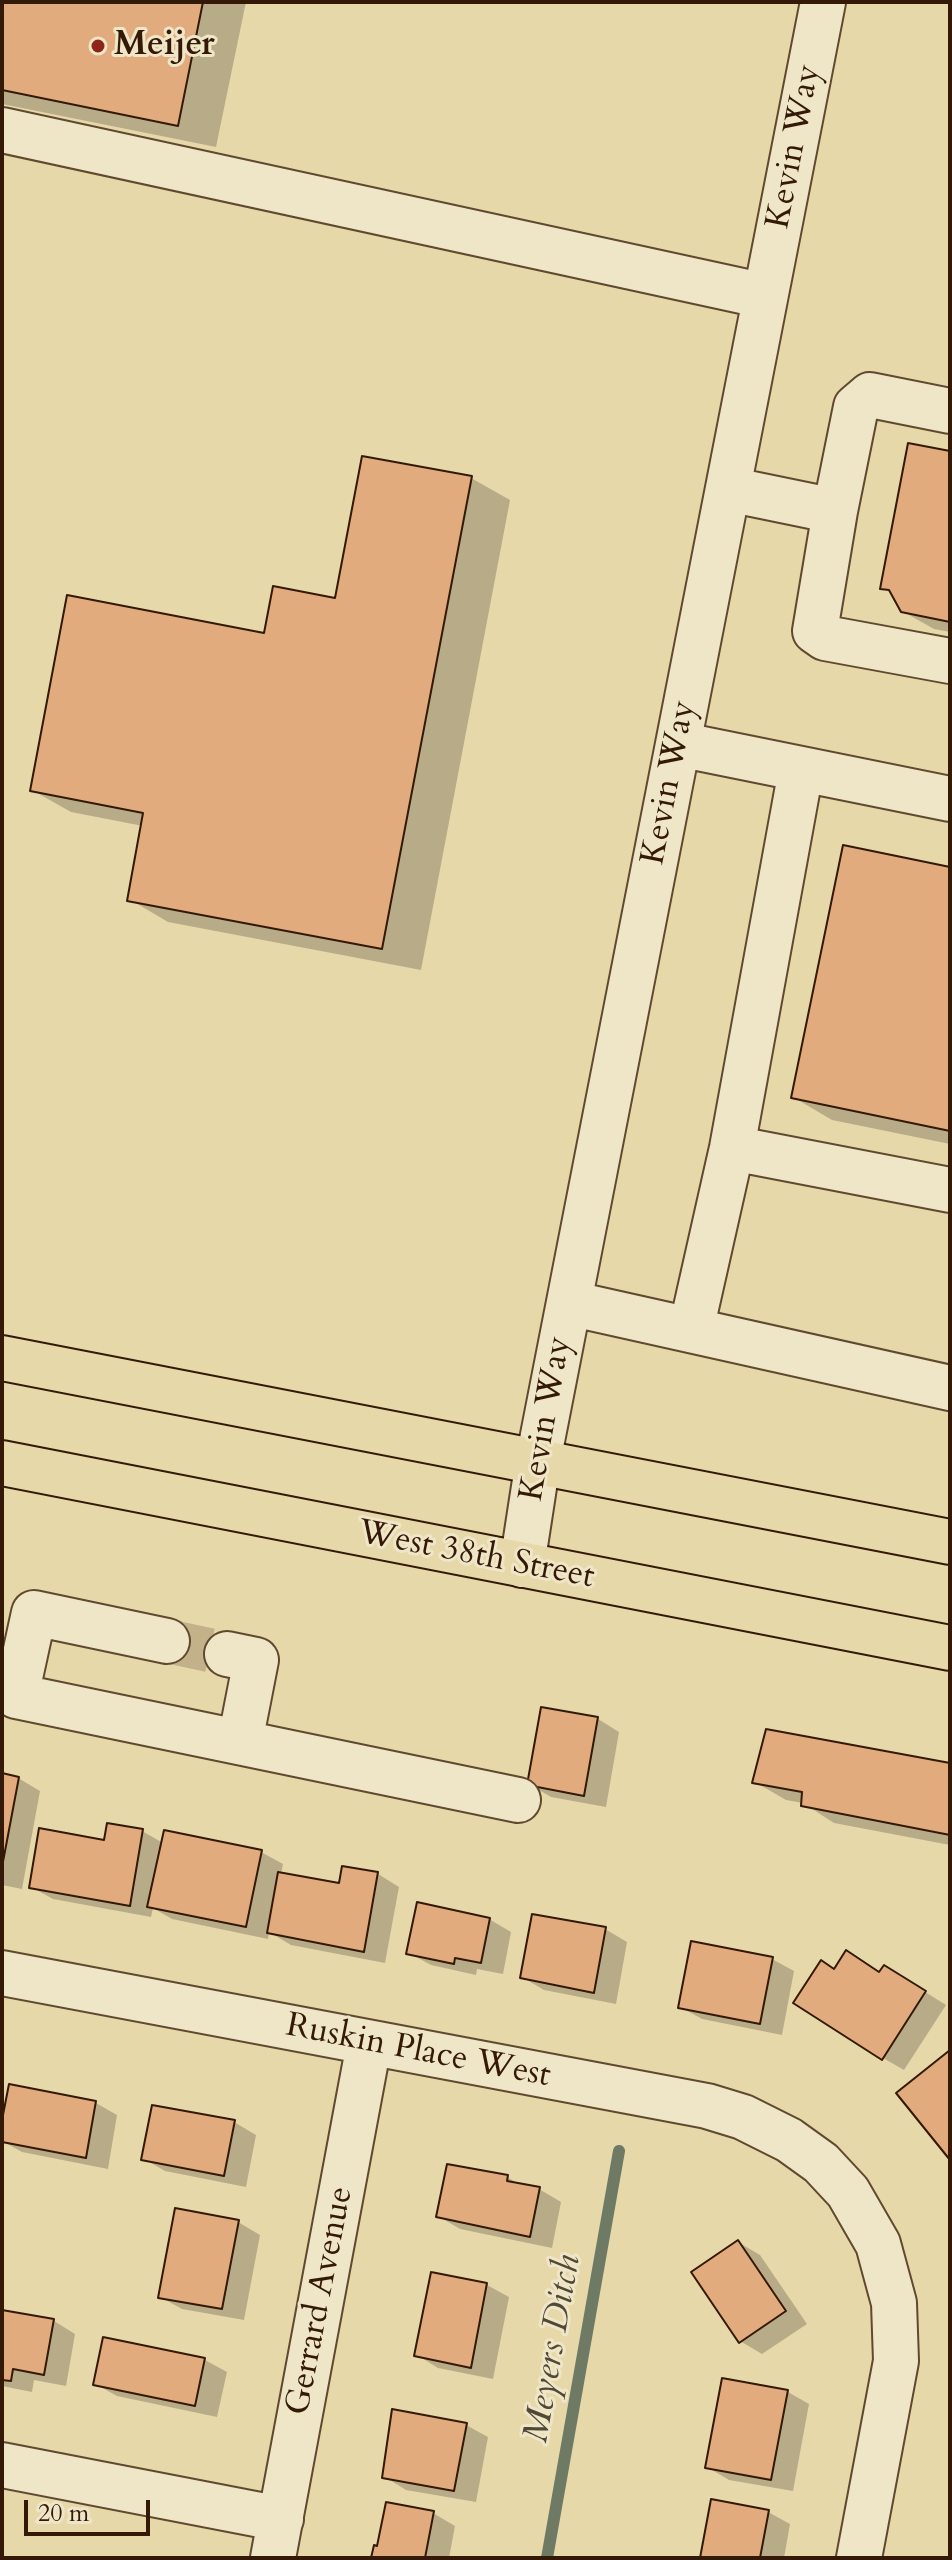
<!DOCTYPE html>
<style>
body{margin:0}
#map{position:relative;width:952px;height:2560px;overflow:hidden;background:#e7d8aa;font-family:Cardo,serif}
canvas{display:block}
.frame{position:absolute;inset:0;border:4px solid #331906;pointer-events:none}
.scale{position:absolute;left:24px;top:2500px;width:126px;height:36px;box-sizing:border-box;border:4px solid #331906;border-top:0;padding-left:10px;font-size:24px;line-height:28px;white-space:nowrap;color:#331906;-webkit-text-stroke:6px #efe6c8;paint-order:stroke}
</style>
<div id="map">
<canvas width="952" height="2560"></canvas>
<div class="frame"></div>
<div class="scale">20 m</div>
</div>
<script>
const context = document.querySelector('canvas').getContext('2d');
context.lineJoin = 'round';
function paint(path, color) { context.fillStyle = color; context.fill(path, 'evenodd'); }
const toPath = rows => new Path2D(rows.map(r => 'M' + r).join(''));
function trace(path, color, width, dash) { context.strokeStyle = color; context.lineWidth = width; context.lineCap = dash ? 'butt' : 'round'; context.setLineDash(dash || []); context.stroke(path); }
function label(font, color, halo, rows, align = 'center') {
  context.font = font + ' Cardo,serif'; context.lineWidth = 6; context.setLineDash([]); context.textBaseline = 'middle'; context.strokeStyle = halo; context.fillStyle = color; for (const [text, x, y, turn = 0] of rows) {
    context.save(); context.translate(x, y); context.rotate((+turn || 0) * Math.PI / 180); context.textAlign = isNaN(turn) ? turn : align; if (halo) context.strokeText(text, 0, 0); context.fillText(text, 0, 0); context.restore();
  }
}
const shadow = toPath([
 [2,2,246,2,216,147,2,104],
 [950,453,950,632,934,629,902,611,894,594,882,588],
 [471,478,510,500,421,970,168,922,129,899,143,826,71,812,32,790,337,601],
 [950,869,950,1144,832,1120,793,1097],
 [598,1719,619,1732,606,1807,551,1797,529,1784],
 [950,1765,950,1845,834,1823,803,1803,786,1800,755,1782],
 [2,1775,18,1778,40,1791,22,1889,2,1885],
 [142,1831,163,1843,261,1852,283,1864,281,1874,340,1886,378,1874,399,1887,385,1963,291,1945,269,1932,268,1939,172,1919,153,1908,151,1917,53,1899,31,1887,105,1842],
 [489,1919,511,1932,503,1974,477,1969,476,1975,431,1965,409,1953],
 [605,1929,627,1942,616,2004,544,1990,522,1977],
 [772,1959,794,1971,782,2035,702,2019,680,2007],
 [835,1971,880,1973,906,1980,946,2005,904,2070,883,2058],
 [96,2103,117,2115,108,2169,22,2152,2,2141,2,2131],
 [234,2122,256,2135,246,2187,165,2171,144,2159],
 [507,2177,522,2186,539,2189,561,2202,552,2248,460,2229,438,2216],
 [238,2222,260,2235,244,2320,182,2309,160,2297],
 [738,2242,760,2255,807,2324,762,2354,740,2341],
 [432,2274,487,2285,509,2297,493,2379,438,2368,417,2355],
 [2,2312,54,2321,75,2334,66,2386,34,2380,32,2392,2,2386],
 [104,2339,205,2360,227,2372,217,2417,117,2396,95,2384],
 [788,2392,809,2404,793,2491,729,2480,707,2467],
 [466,2425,488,2437,476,2502,406,2490,385,2477],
 [768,2512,790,2524,784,2558,702,2558],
 [433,2513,455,2526,449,2558,373,2558]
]);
const stream = toPath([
 [547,2558,619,2151]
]);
const building = toPath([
 [2,2,203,2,178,126,2,90,2,2],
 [908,443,950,451,950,622,901,612,889,590,880,589,908,443],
 [362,456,472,476,382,949,127,901,143,813,30,791,67,595,264,633,273,586,335,598,362,456],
 [843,845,950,867,950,1131,791,1098,843,845],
 [541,1707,598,1717,584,1796,527,1785,541,1707],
 [766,1729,950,1763,950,1835,801,1806,802,1792,752,1783,766,1729],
 [2,1773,19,1777,2,1867,2,1773],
 [107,1823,143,1829,130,1906,29,1888,39,1828,104,1840,107,1823],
 [164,1830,262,1850,246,1927,147,1907,164,1830],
 [342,1866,378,1872,364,1952,267,1933,278,1872,339,1883,342,1866],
 [417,1902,490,1918,481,1963,455,1958,454,1964,406,1954,417,1902],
 [532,1914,606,1927,594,1993,520,1978,532,1914],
 [691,1941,773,1957,760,2024,678,2008,691,1941],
 [846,1950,879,1972,884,1965,926,1991,882,2060,793,2003,821,1960,834,1969,846,1950],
 [950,2050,950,2160,896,2093,950,2050],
 [9,2084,96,2101,86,2158,2,2142,2,2120,9,2084],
 [152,2105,235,2120,224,2176,141,2160,152,2105],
 [447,2164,508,2175,507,2181,540,2187,530,2237,436,2217,447,2164],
 [175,2208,239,2220,222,2309,158,2298,175,2208],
 [738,2240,786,2311,739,2343,691,2272,738,2240],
 [431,2272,487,2283,471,2368,414,2356,431,2272],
 [2,2310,54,2319,44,2375,13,2369,11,2381,2,2380,2,2310],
 [103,2337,205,2358,195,2406,93,2385,103,2337],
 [722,2378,788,2390,771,2480,705,2468,722,2378],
 [392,2409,467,2423,454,2491,382,2478,392,2409],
 [711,2499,769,2510,760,2558,700,2558,711,2499],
 [386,2502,434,2511,425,2558,371,2558,374,2545,377,2546,386,2502]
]);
const minorTunnel = toPath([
 [167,1641,227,1654]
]);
const minor = toPath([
 [2,130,765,296],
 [728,489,835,511,815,631,825,638,950,661],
 [835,511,856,407,870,395,950,411],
 [678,744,950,799],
 [732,1148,950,1190],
 [569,1303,950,1388],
 [691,1330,732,1148,801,770],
 [522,1565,538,1461,823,2],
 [167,1641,34,1613,16,1696,518,1800],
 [227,1654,256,1660,240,1742],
 [2,1973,707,2106,743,2117,789,2140,821,2163,848,2192,878,2244,894,2303,896,2361,859,2558],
 [2,2465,281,2519],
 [273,2558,369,2044]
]);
const major = toPath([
 [2,1358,950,1542],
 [2,1463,950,1648]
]);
const markers = [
 [98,46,8,"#8f2418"]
];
const poiNames = [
 ["Meijer",114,46]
];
const streetNames = [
 ["Kevin Way",795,147,-79],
 ["Kevin Way",670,783,-79],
 ["Kevin Way",547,1419,-80],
 ["West 38th Street",476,1556,11],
 ["Ruskin Place West",418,2052,11],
 ["Gerrard Avenue",321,2301,-79]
];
const waterNames = [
 ["Meyers Ditch",554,2349,-80]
];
paint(shadow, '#0003');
trace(stream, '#6f7a65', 12);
paint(building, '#e1ab7e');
trace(building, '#331906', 2);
trace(minorTunnel, '#c3b289', 44, [44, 22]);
trace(minor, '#60492f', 48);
trace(major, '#331906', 48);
trace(minor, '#efe6c8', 44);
trace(major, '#e7d8aa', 44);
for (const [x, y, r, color] of markers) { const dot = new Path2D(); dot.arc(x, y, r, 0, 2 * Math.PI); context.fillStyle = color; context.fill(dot); trace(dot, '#efe6c8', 3); }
label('bold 34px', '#331906', '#efe6c8', poiNames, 'left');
label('34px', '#331906', '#efe6c8', streetNames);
label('italic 36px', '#514936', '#efe6c8', waterNames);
</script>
